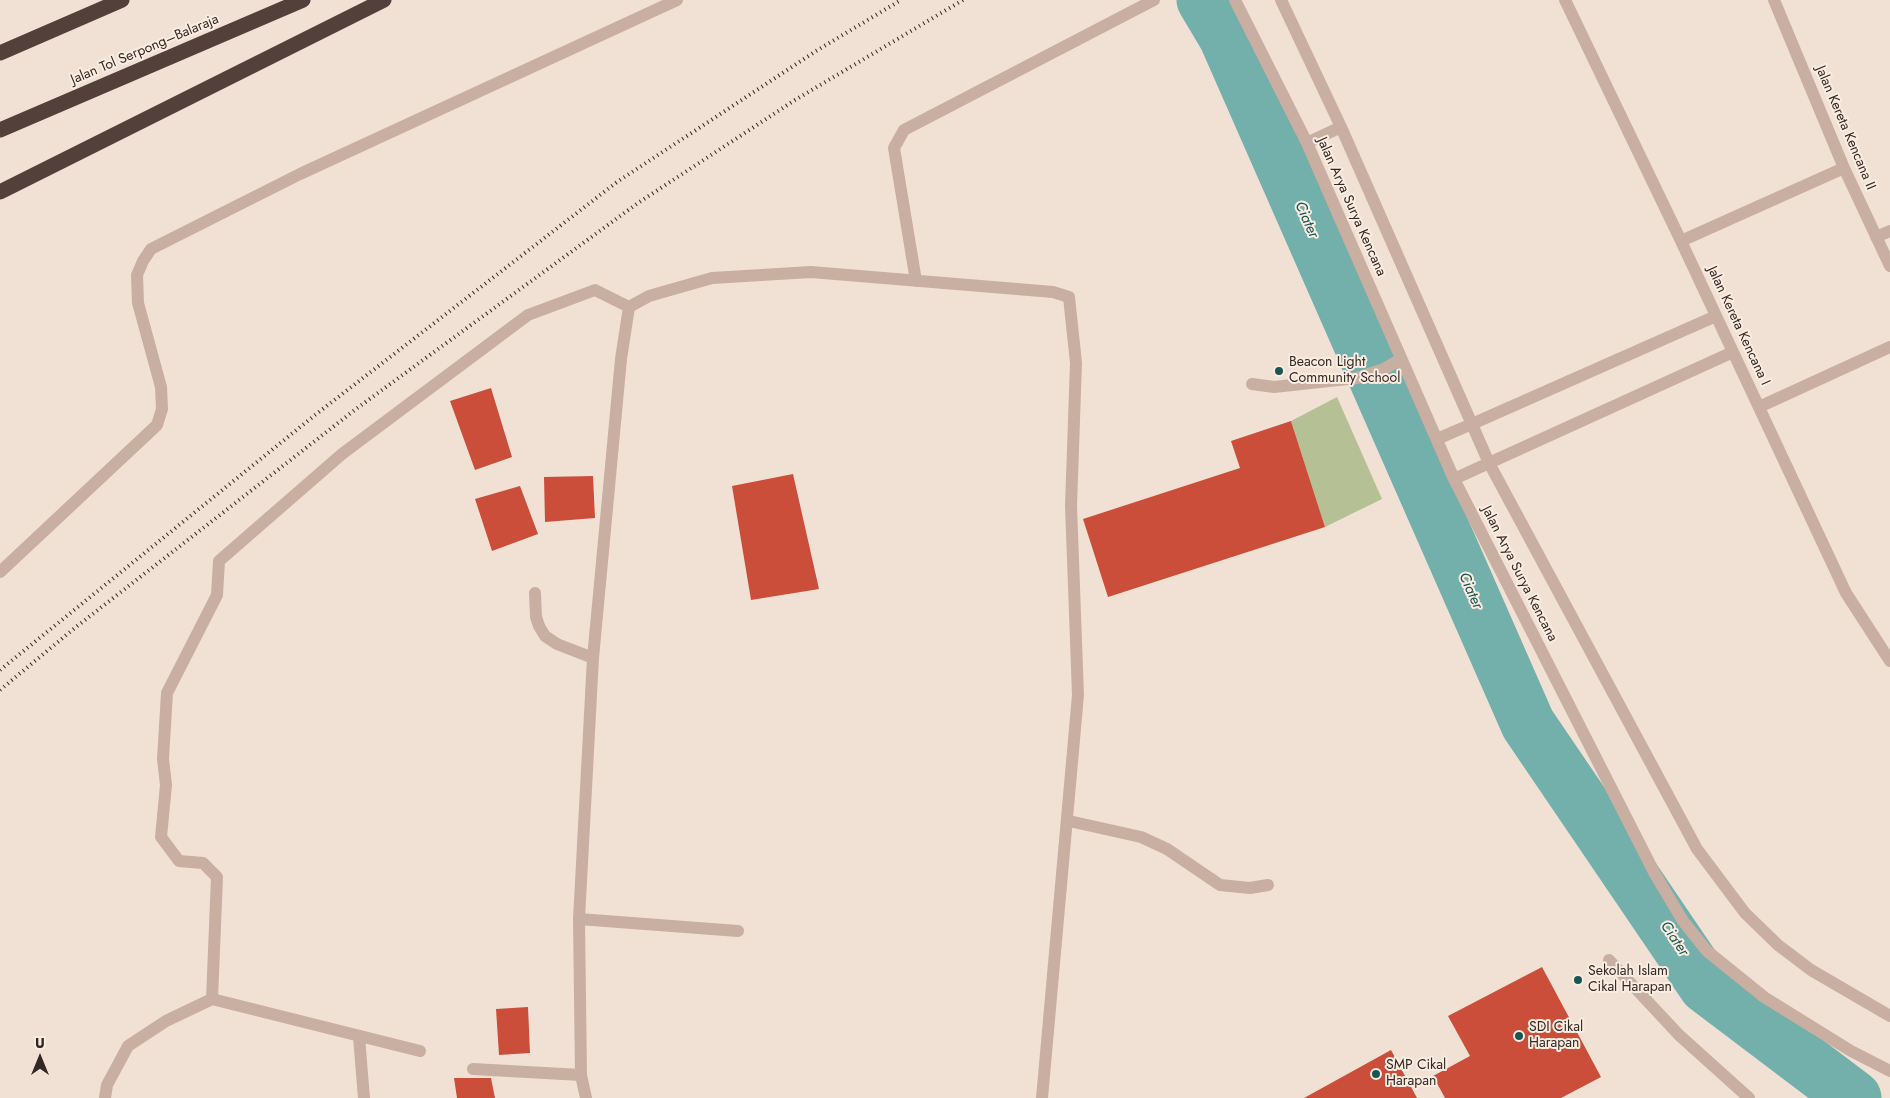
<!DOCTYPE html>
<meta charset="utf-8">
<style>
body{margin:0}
#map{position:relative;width:1890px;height:1098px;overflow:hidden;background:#f1e1d5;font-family:Jost,sans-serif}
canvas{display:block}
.north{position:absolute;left:15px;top:1033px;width:50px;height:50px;-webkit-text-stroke:4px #f9ece1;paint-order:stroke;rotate:0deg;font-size:14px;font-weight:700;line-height:20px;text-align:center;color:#332724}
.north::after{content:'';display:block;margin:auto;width:18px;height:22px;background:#332724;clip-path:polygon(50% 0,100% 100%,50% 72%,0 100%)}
</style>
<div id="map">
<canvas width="1890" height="1098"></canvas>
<div class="north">U</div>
</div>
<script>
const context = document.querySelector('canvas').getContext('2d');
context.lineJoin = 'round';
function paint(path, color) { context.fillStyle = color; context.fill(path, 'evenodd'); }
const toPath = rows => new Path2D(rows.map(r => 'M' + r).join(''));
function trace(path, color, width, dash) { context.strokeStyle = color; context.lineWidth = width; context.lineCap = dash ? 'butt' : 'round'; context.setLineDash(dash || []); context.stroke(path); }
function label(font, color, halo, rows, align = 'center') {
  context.font = font + ' Jost,sans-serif'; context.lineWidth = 4; context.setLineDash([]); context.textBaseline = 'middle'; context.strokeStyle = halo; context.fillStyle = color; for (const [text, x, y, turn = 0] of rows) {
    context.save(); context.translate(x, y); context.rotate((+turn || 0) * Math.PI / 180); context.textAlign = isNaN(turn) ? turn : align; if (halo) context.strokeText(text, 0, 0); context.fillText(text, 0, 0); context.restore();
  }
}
const green = toPath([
 [1337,397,1382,499,1325,527,1291,421]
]);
const river = toPath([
 [1204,0,1226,37,1528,724,1706,986,1854,1098]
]);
const building = toPath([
 [491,388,512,457,475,470,450,401],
 [1291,421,1325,527,1108,597,1083,519,1240,468,1231,441],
 [793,474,819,589,751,600,732,486],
 [593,476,595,518,545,522,544,477],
 [520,486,538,534,492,551,475,499],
 [1542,967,1601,1077,1561,1098,1445,1098,1433,1076,1470,1056,1448,1016],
 [528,1007,530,1053,499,1055,496,1009],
 [1391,1050,1417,1098,1304,1098],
 [454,1078,491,1078,495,1098,457,1098]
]);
const service = toPath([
 [1609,960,1679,1035,1749,1098]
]);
const minor = toPath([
 [1565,0,1681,241,1846,593,1890,661],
 [1774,0,1844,168,1890,266],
 [1876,237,1890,231],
 [1681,241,1844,168],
 [916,281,894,148,904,130,1154,0],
 [1252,384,1274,387,1357,378,1384,369,1401,359],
 [1759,407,1890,347],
 [1472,424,1716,316],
 [1489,463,1733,352],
 [0,572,157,425,162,409,161,387,138,303,137,275,143,261,151,249,300,174,677,0],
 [535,593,536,617,539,626,545,636,557,644,593,658,579,919,581,1075,586,1098],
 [593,658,621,359,629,307,649,296,712,278,811,272,1053,292,1069,297,1076,363,1071,506,1078,695,1042,1098],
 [1069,821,1141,837,1167,849,1220,885,1250,888,1268,885],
 [579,919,738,931],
 [212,999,217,877,203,863,179,861,161,837,166,785,163,759,167,693,217,595,219,561,342,454,528,315,595,290,629,307],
 [359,1037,364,1098],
 [473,1069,581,1075],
 [105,1098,107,1085,128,1046,166,1021,212,999,420,1051]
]);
const tertiary = toPath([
 [1235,0,1307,143,1454,479,1655,874,1683,921,1707,951,1764,997,1851,1051,1890,1071],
 [1281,0,1341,127,1489,463,1697,849,1745,913,1778,945,1811,970,1890,1016],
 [1307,143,1341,127],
 [1437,439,1472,424],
 [1454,479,1489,463]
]);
const motorway = toPath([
 [0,53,122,0],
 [0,130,303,0],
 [0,192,384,0]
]);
const rail = toPath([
 [0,670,315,415,617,182,816,51,901,0],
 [0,690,76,627,356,409,638,203,795,100,963,0]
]);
const markers = [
 [1279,371,5,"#195553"],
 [1578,980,5,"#195553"],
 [1519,1036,5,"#195553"],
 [1376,1074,5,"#195553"]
];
const streetNames = [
 ["Jalan Tol Serpong–Balaraja",145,50,-23],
 ["Jalan Kereta Kencana II",1845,128,67],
 ["Jalan Arya Surya Kencana",1351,207,66],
 ["Jalan Kereta Kencana I",1738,326,65],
 ["Jalan Arya Surya Kencana",1519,574,63]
];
const poiNames = [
 ["Beacon Light",1289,363],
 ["Community School",1289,379],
 ["Sekolah Islam",1588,972],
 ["Cikal Harapan",1588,988],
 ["SDI Cikal",1529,1028],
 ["Harapan",1529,1044],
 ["SMP Cikal",1386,1066],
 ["Harapan",1386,1082]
];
const waterNames = [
 ["Ciater",1306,220,66],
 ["Ciater",1470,591,66],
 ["Ciater",1674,939,56]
];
paint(green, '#b6c095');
trace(river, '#73afab', 55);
paint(building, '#ca4e3a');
trace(service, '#c9afa1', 12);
trace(minor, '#c9afa1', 12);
trace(tertiary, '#c9afa1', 12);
trace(motorway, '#54403b', 15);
trace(rail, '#332724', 4, [1, 4]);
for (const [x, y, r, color] of markers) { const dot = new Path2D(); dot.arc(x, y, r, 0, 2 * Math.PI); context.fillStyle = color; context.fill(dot); trace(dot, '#f9ece1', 2); }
label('14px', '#332724', '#f9ece1', streetNames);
label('14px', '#332724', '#f9ece1', poiNames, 'left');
label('italic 15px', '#195553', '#f9ece1', waterNames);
</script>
